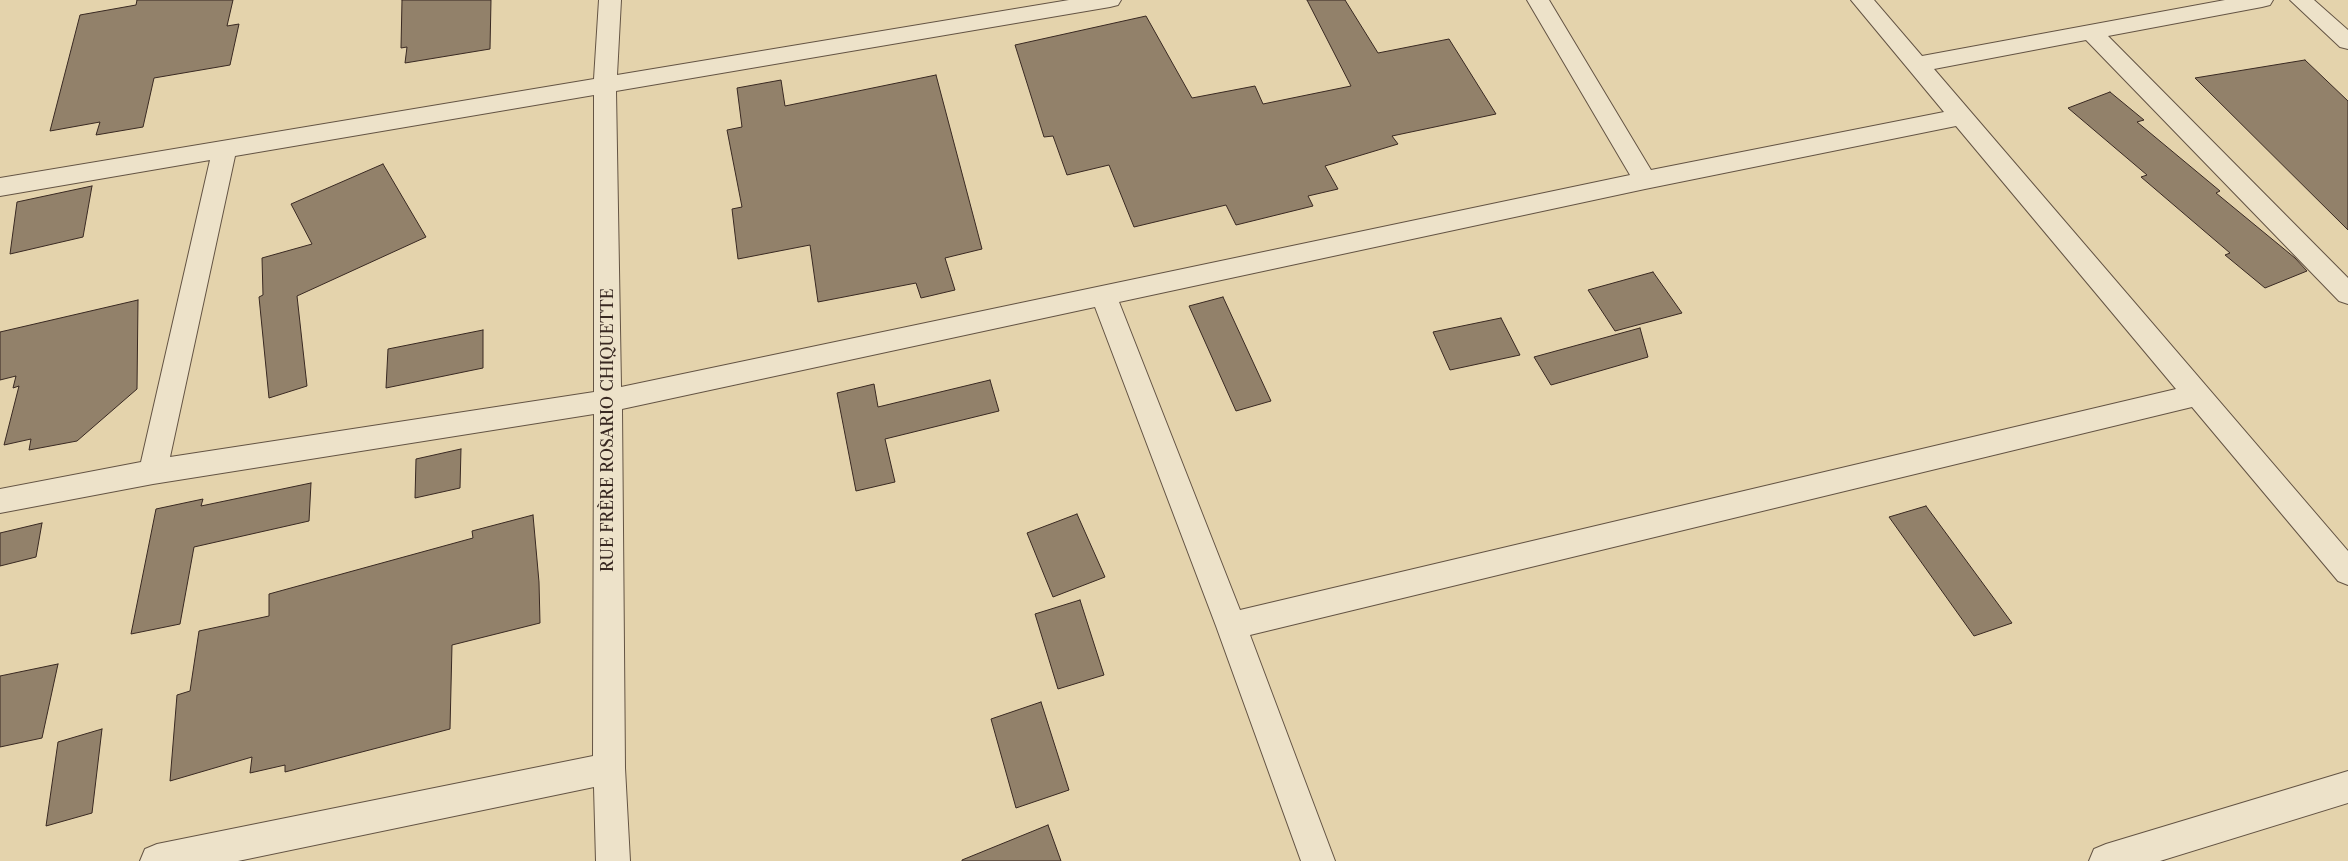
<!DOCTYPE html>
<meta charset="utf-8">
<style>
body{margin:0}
canvas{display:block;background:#e4d3ac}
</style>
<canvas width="2348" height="861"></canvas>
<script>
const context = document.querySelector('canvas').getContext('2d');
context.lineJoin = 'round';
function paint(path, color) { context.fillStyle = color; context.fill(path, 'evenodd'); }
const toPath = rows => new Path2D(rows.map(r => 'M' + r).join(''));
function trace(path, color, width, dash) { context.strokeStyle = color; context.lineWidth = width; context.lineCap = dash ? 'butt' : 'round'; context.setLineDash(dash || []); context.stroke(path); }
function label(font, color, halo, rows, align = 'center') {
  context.font = font + ' "Libre Caslon Text",serif'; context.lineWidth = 4; context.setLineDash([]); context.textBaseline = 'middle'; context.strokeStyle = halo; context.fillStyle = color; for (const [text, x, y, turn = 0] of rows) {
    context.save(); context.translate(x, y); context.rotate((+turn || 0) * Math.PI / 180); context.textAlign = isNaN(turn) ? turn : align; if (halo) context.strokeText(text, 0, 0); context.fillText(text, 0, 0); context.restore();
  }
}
const building = toPath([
 [137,0,233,0,227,26,239,24,230,65,154,78,143,127,96,135,100,122,50,131,80,15,136,5,137,0],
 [402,0,491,0,490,49,405,63,407,47,401,48,402,0],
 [1307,0,1345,0,1378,53,1449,39,1496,114,1392,136,1398,144,1325,166,1338,189,1308,196,1313,206,1236,225,1226,205,1134,227,1109,165,1067,175,1053,136,1044,137,1015,45,1146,16,1192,98,1255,86,1263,104,1351,86,1307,0],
 [2305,60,2348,101,2348,230,2195,78,2305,60],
 [936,75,982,249,945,258,955,290,921,298,916,283,818,302,810,245,738,259,732,209,742,207,727,130,742,127,737,88,781,80,785,106,936,75],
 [2110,92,2144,120,2137,122,2220,191,2216,193,2295,258,2307,271,2265,288,2225,255,2230,253,2141,177,2147,175,2068,108,2110,92],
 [383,164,426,237,297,296,307,386,269,398,259,297,263,295,262,258,312,244,291,204,383,164],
 [92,186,83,237,10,254,17,202,92,186],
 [1653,272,1682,313,1615,331,1588,290,1653,272],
 [1223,297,1271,401,1236,411,1189,306,1223,297],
 [138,300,137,389,77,441,29,450,31,439,4,445,19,386,13,388,16,376,0,380,0,332,138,300],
 [1501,318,1520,355,1450,370,1433,332,1501,318],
 [1640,328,1648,357,1551,385,1534,357,1640,328],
 [483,330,483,368,386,388,388,349,483,330],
 [990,380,999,411,885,439,895,482,856,491,837,393,874,384,878,407,990,380],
 [461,449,460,488,415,498,416,459,461,449],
 [311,483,309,521,194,547,180,624,131,634,156,509,203,499,201,506,311,483],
 [1926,506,2012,623,1974,636,1889,517,1926,506],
 [1077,514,1105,577,1053,597,1027,533,1077,514],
 [533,515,539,582,540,623,452,645,450,729,285,772,285,765,250,773,252,757,170,781,177,695,190,691,199,631,269,616,269,594,473,538,472,531,533,515],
 [42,523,36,557,0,566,0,533,42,523],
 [1080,600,1104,675,1058,689,1035,614,1080,600],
 [58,664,42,738,0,747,0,676,58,664],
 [1041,702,1069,790,1016,808,991,719,1041,702],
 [102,729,92,813,46,826,58,742,102,729],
 [1048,825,1061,861,962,861,962,860,1048,825]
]);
const street = toPath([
 [599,0,621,0,617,75,1069,0,1121,0,1118,5,1110,7,616,91,621,387,1630,175,1527,0,1549,0,1651,170,1944,112,1851,0,1874,0,1922,56,2225,0,2273,0,2270,5,2262,7,2108,36,2348,278,2348,304,2339,301,2086,40,1934,69,2348,551,2348,585,2338,581,2192,407,1250,635,1335,861,1301,861,1216,626,1095,307,622,409,625,768,630,861,596,861,594,787,238,861,140,861,145,849,157,844,593,756,594,414,153,484,0,513,0,489,141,462,210,160,0,196,0,178,594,79,599,0],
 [594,95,594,392,170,457,235,156,594,95],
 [1956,126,2176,389,1240,610,1119,302,1645,189,1956,126],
 [2290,0,2314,0,2348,30,2348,49,2340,47,2290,0],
 [2348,771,2348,803,2160,861,2089,861,2094,849,2106,844,2348,771]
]);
const streetNames = [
 ["RUE FRÈRE ROSARIO CHIQUETTE",608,430,-90]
];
paint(building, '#92816a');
trace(building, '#392922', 1);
trace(street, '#645444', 2);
paint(street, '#ede2c9');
label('16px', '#392922', '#ede2c9', streetNames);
</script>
